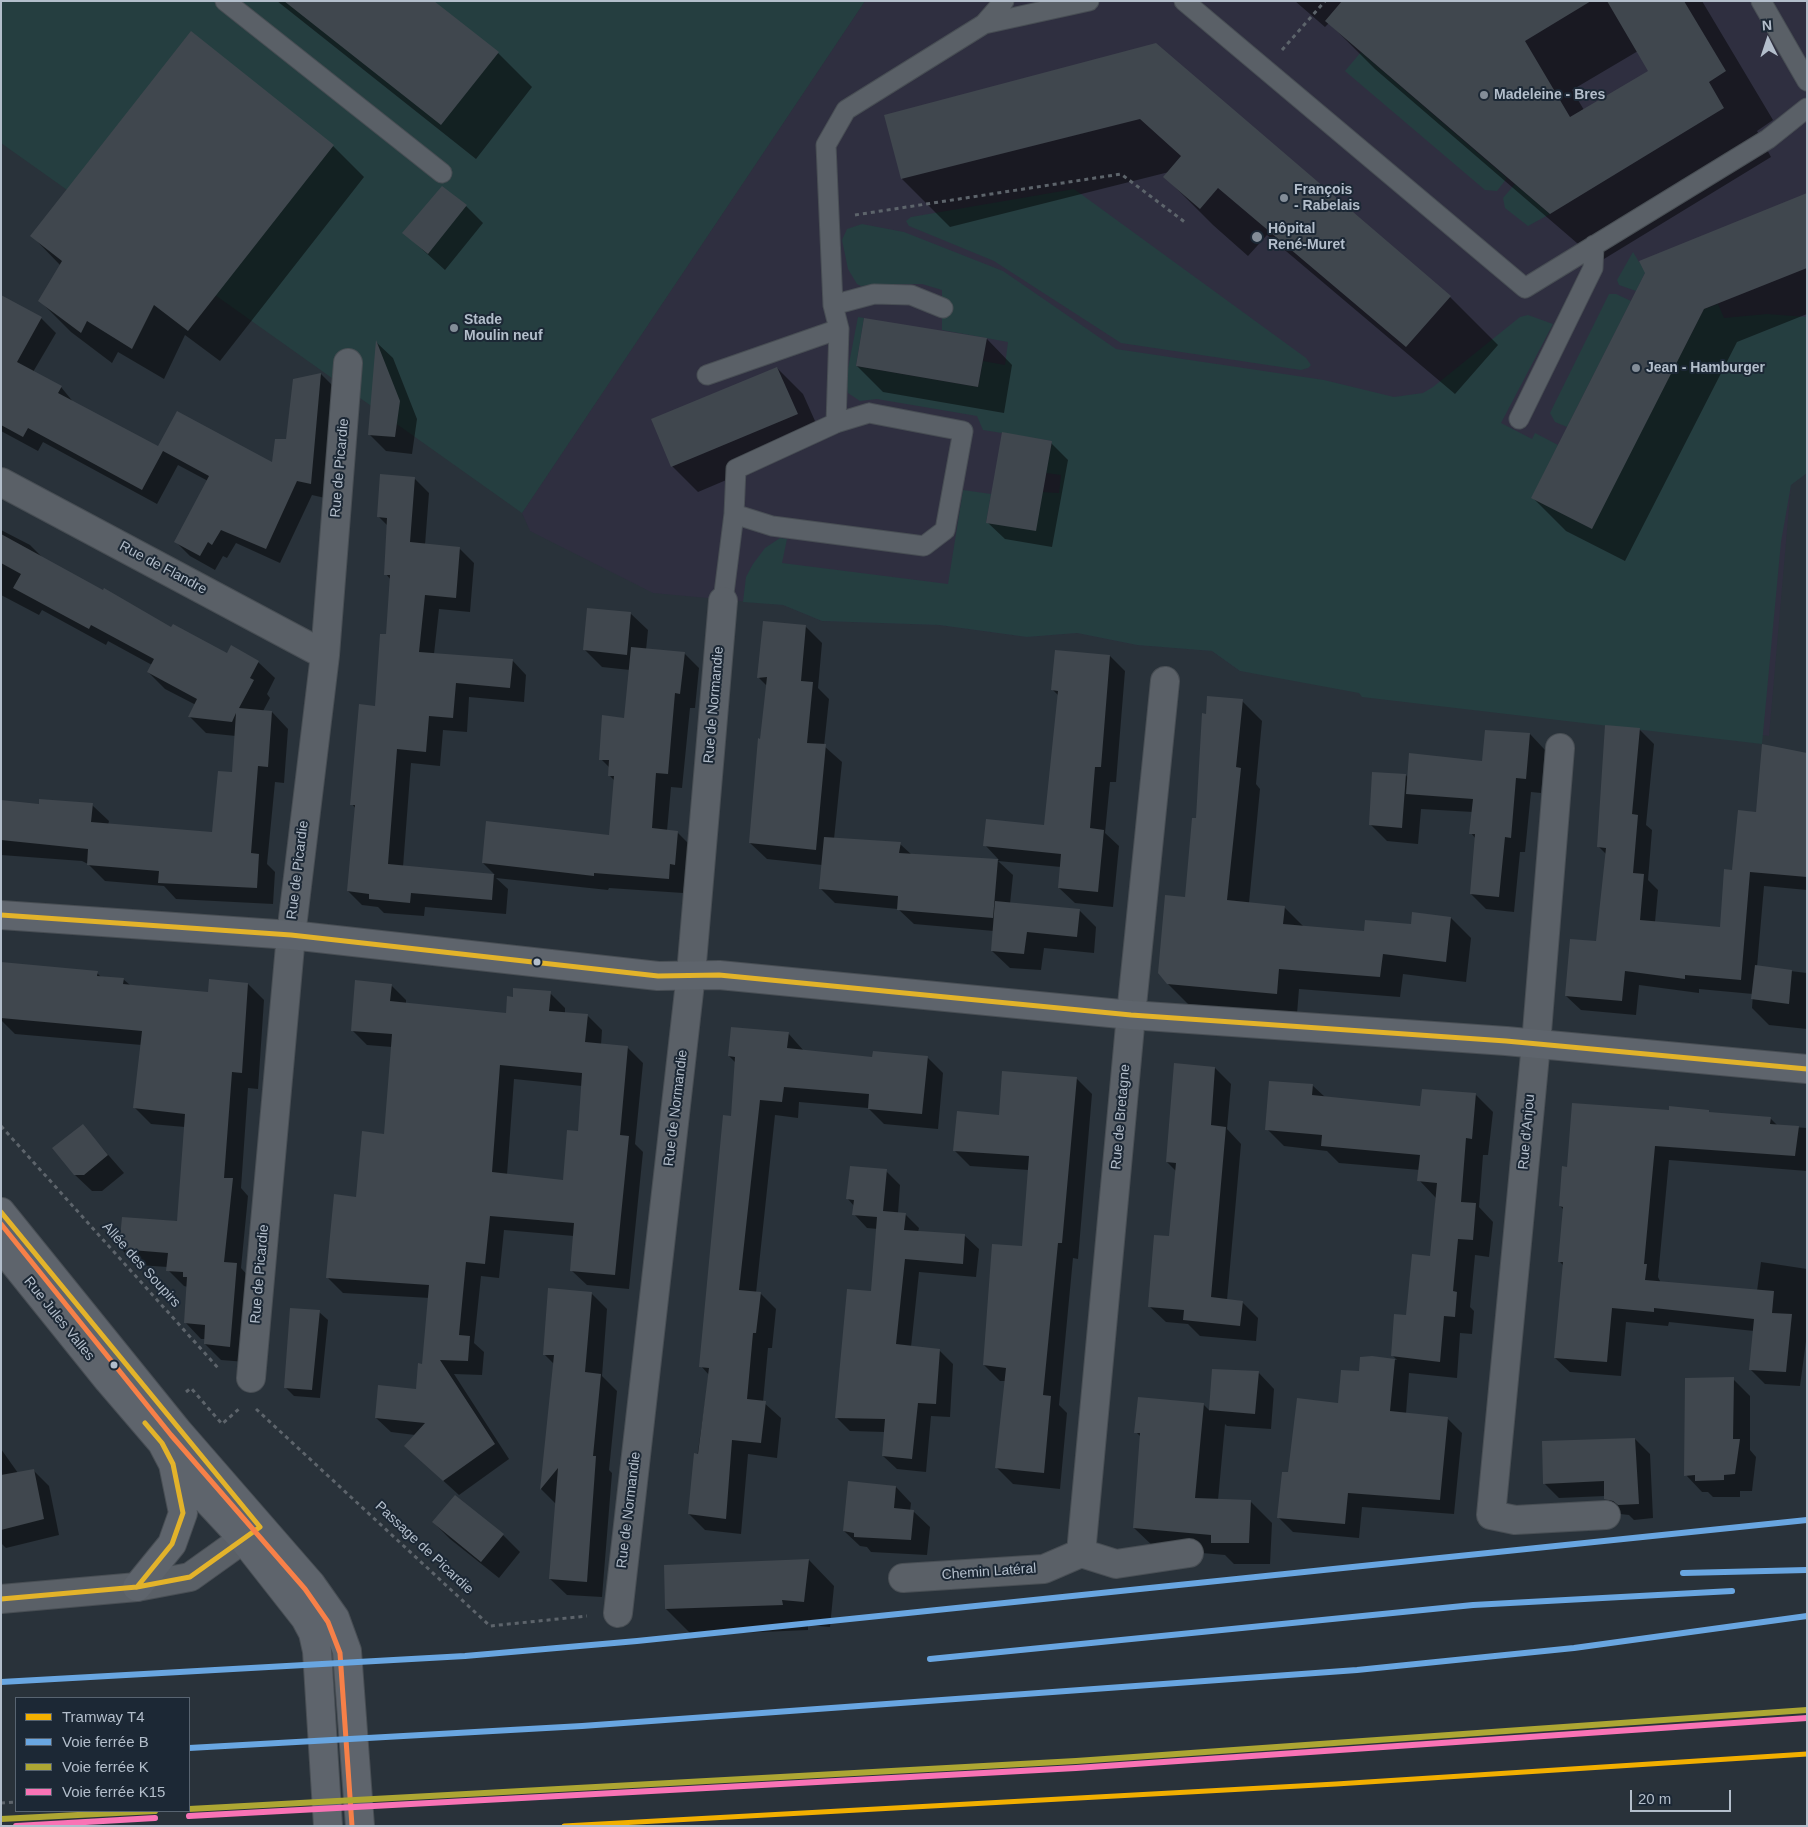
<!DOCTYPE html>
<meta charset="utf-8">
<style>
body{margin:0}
#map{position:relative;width:1808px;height:1827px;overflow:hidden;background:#29323a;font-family:Arial,sans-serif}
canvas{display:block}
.frame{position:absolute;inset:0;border:2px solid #b3becb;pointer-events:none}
.legend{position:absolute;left:15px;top:1697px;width:175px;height:115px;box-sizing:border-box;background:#1c2835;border:1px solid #586471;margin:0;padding:6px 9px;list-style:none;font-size:15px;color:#b3becb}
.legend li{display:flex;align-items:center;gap:10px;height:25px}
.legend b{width:25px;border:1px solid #586471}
.north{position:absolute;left:1743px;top:15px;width:50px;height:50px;-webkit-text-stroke:4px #1c2835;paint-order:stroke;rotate:356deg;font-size:14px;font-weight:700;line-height:20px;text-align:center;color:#b3becb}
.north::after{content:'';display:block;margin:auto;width:18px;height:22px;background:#b3becb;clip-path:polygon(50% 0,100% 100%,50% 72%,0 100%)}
.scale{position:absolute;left:1630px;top:1790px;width:101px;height:22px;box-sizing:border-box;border:2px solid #b3becb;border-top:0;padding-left:6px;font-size:15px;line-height:18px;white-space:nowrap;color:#b3becb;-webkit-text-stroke:4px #1c2835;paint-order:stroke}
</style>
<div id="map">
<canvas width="1808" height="1827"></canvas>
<div class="frame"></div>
<ul class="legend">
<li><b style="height:6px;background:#f2af00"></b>Tramway T4</li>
<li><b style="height:6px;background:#69a6e1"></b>Voie ferrée B</li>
<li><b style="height:6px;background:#ada633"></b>Voie ferrée K</li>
<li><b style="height:6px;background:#f973b5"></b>Voie ferrée K15</li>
</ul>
<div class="north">N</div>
<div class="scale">20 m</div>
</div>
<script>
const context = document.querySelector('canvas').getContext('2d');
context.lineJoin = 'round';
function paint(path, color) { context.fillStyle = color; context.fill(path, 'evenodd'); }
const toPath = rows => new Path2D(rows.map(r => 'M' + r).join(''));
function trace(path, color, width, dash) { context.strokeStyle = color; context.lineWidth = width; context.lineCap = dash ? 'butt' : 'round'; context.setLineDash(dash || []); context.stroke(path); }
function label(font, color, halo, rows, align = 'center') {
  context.font = font + ' Arial,sans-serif'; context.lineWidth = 4; context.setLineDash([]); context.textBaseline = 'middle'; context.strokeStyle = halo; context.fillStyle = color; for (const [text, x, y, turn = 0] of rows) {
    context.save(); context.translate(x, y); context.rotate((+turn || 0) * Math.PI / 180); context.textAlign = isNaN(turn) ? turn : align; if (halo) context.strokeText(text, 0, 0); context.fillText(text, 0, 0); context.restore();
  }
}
const medical = toPath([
 [865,1,1807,1,1807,473,1791,485,1769,736,1240,671,1212,651,1137,645,1077,633,1027,637,939,625,822,621,783,605,653,593,530,531,522,513]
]);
const green = toPath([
 [1,1,865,1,522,513,1,143],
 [1361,52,1507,178,1497,191,1485,190,1345,71],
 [1515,184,1550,214,1528,226,1505,208,1503,198],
 [1074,189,1306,358,1311,365,1308,368,1301,370,1121,343,994,261,909,226,906,221,911,217],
 [862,224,904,232,1003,271,1116,349,1324,380,1394,397,1423,393,1433,387,1520,317,1528,315,1553,324,1501,423,1532,439,1535,433,1558,445,1532,498,1591,528,1704,309,1718,304,1724,318,1767,314,1807,317,1807,473,1791,485,1781,542,1762,744,1362,697,1359,693,1240,671,1212,651,1137,645,1077,633,1027,637,939,625,822,621,783,605,743,602,746,577,753,564,765,548,780,538,787,539,782,563,948,584,963,490,991,494,986,523,1042,492,1059,493,1061,475,1046,473,1052,441,983,430,977,416,877,399,860,401,848,393,846,379,858,317,864,318,856,366,978,387,983,361,1005,365,1008,342,942,330,942,290,922,284,883,284,861,286,857,284,848,269,842,240,847,229],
 [1633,252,1639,262,1648,267,1636,291,1619,285,1617,280],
 [1609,294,1616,294,1631,301,1567,427,1555,422,1550,413]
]);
const shadow = toPath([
 [277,1,432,1,498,53,532,87,476,159],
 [1295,1,1702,1,1773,120,1757,131,1771,157,1599,262,1375,69,1329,23,1325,27],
 [1638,51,1650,71,1584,110,1572,90],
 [191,33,333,146,364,177,220,361,185,335,164,379,118,352,112,363,71,332,40,301,61,266,32,236],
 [1155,45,1450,297,1498,345,1455,394,1267,235,1248,256,1213,225,1165,177,1169,172,950,227,902,179,886,116],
 [442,187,466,206,483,223,445,270,404,233],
 [1807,194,1807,314,1737,342,1625,561,1566,531,1533,498],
 [1,297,41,318,56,333,33,372,61,387,74,403,158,448,273,464,288,441,321,374,335,388,325,498,312,495,280,563,236,543,227,558,223,556,215,570,190,556,176,542,208,481,178,465,157,504,43,442,38,451,1,431],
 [987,339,1012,365,1004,413,883,392,857,366],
 [377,343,393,358,417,419,412,454,386,451,369,434],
 [777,368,803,394,823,439,698,492,672,466],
 [1051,443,1068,460,1052,547,1005,539,987,522],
 [415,479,429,493,425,545,459,548,474,563,470,612,439,609,434,654,512,660,526,675,524,702,469,697,467,732,443,730,440,766,411,763,403,867,495,875,483,863,610,837,615,781,609,775,610,768,601,759,625,719,630,670,602,667,585,650,630,613,648,630,646,650,684,653,699,668,695,708,690,708,682,788,671,787,667,831,677,832,692,847,689,879,685,878,683,893,609,888,608,890,496,878,508,889,506,914,425,907,424,916,384,913,378,907,362,905,348,891,356,809,352,804,376,707,387,635,391,580,386,574,388,526,378,516],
 [1,530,30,545,44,559,171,628,227,655,258,662,275,678,267,694,270,698,263,711,272,712,288,729,284,783,275,782,267,864,275,872,273,904,176,899,164,886,105,881,88,864,82,861,1,855,1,802,40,805,92,805,109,821,108,825,213,833,233,774,236,736,206,733,190,717,196,705,165,689,148,672,152,665,108,641,106,645,42,610,39,615,1,595],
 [805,626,822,643,818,688,829,699,824,746,842,762,834,839,900,844,912,855,999,860,985,845,1045,826,1059,696,1053,690,1110,656,1125,671,1116,782,1110,782,1105,833,1119,846,1113,907,1075,903,1059,888,1061,867,998,861,1013,875,1010,904,1079,910,1096,927,1094,953,1044,948,1041,970,1010,968,992,951,994,931,914,924,898,909,835,903,820,888,822,865,767,859,750,843,767,686,759,678],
 [1242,701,1262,721,1256,784,1260,789,1249,903,1284,907,1304,927,1365,932,1451,918,1471,938,1466,982,1403,974,1400,997,1299,989,1297,1014,1188,1004,1168,984,1187,898,1198,819,1207,715],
 [1639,729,1654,744,1646,825,1652,830,1648,880,1658,890,1655,922,1721,928,1733,871,1757,813,1807,803,1807,890,1764,886,1757,967,1807,973,1807,1029,1769,1025,1752,1008,1753,994,1699,989,1699,993,1639,985,1636,1015,1581,1010,1566,996,1597,943,1606,854,1598,846],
 [1530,734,1545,750,1541,793,1531,792,1525,852,1520,852,1514,912,1486,909,1471,894,1476,839,1471,833,1473,812,1421,809,1418,844,1387,841,1370,824,1406,775,1408,778,1483,762],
 [1,964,97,973,102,978,123,979,130,985,209,993,248,984,264,1000,258,1089,248,1088,241,1188,248,1196,241,1268,253,1281,246,1362,221,1360,205,1344,206,1339,201,1339,185,1322,188,1287,184,1286,168,1270,168,1267,137,1265,121,1249,178,1223,185,1127,151,1124,134,1107,142,1045,15,1034,1,1020],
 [391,985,406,1000,406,1004,507,1015,550,993,565,1008,565,1013,587,1015,602,1030,601,1045,628,1048,643,1063,635,1144,643,1152,629,1289,587,1285,572,1271,574,1236,504,1230,499,1278,481,1276,474,1343,484,1352,482,1375,454,1374,509,1459,459,1495,405,1446,415,1435,391,1432,376,1418,417,1390,424,1365,430,1298,343,1293,328,1278,357,1198,386,1135,392,1047,367,1045,352,1030],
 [514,1079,582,1086,579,1132,564,1182,507,1175],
 [788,1033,804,1051,874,1058,927,1057,943,1073,938,1129,884,1124,868,1108,799,1102,798,1118,775,1115,756,1293,760,1293,776,1309,772,1348,768,1348,763,1402,781,1418,777,1458,748,1454,741,1534,705,1530,689,1514,709,1375,701,1366,732,1117,736,1063,729,1056],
 [1215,1068,1231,1084,1227,1129,1241,1144,1227,1300,1242,1302,1258,1318,1256,1341,1200,1336,1188,1324,1166,1322,1150,1307,1170,1237,1176,1171,1167,1162],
 [1076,1078,1092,1094,1078,1259,1073,1258,1059,1405,1067,1413,1060,1489,1013,1484,997,1468,1006,1381,1000,1381,984,1365,1023,1247,1029,1170,970,1166,954,1150,1000,1116],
 [1312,1085,1325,1097,1422,1107,1476,1095,1493,1112,1488,1155,1483,1155,1479,1207,1493,1222,1489,1257,1475,1255,1470,1307,1474,1311,1472,1334,1460,1333,1457,1378,1409,1373,1406,1414,1447,1418,1462,1433,1454,1514,1362,1507,1359,1538,1293,1532,1279,1518,1289,1474,1360,1373,1361,1358,1397,1360,1393,1356,1431,1257,1436,1198,1419,1180,1420,1170,1339,1163,1327,1151,1284,1146,1267,1129],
 [1708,1111,1710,1113,1770,1118,1778,1126,1807,1128,1807,1171,1669,1160,1658,1277,1661,1283,1757,1291,1761,1262,1807,1269,1807,1334,1800,1386,1765,1384,1750,1369,1754,1331,1669,1322,1668,1326,1626,1322,1621,1376,1570,1372,1555,1358,1564,1266,1559,1261,1564,1210,1560,1206,1568,1168,1670,1112],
 [83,1126,124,1173,102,1191,92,1191,74,1174],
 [886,1171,900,1185,898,1213,905,1214,919,1228,918,1232,965,1236,979,1249,976,1277,919,1272,911,1347,939,1350,953,1364,950,1417,931,1416,926,1472,897,1469,883,1456,885,1432,850,1431,836,1417,872,1293,878,1229,867,1228,854,1214,854,1206,848,1199],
 [591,1293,607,1309,602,1376,617,1391,609,1470,612,1473,602,1597,567,1595,550,1579,556,1504,541,1489,554,1364,544,1354],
 [319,1312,328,1320,320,1398,294,1396,286,1388],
 [1213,1371,1258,1372,1274,1389,1271,1429,1227,1426,1225,1424,1218,1500,1250,1501,1272,1523,1270,1564,1234,1564,1225,1555,1156,1549,1134,1528,1141,1437,1136,1432,1203,1404,1210,1411],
 [1733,1379,1750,1396,1750,1450,1756,1457,1752,1491,1740,1491,1740,1497,1713,1497,1708,1492,1702,1492,1686,1475],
 [1635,1439,1650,1454,1653,1518,1634,1520,1629,1515,1620,1514,1605,1496,1559,1498,1544,1483],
 [1,1449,18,1473,33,1470,49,1486,59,1535,6,1548,1,1543],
 [896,1487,911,1503,910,1511,914,1512,930,1527,927,1555,871,1552,867,1547,860,1546,844,1531],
 [433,1522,503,1535,520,1552,499,1578,450,1539],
 [809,1560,834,1586,830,1627,808,1625,808,1630,692,1635,666,1609]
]);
const building = toPath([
 [284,1,434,1,499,52,441,125],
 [1342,1,1591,1,1525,41,1570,117,1648,71,1607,1,1684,1,1726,71,1709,82,1724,108,1550,214,1325,21],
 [191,31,334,145,188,331,154,305,132,349,87,321,81,333,38,301,62,261,30,236],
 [1156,43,1451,296,1406,347,1218,188,1200,209,1163,177,1181,156,1140,119,901,179,884,115],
 [442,186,467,205,428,254,402,233],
 [1807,193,1807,268,1704,309,1592,529,1531,498,1645,273,1639,261],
 [1,295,42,317,17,362,62,386,58,393,158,446,177,411,272,462,275,439,286,439,293,379,321,373,311,484,297,481,266,549,221,530,212,545,208,542,200,556,174,542,209,476,163,451,142,490,28,428,23,437,1,425],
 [864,318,987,338,978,387,856,366],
 [376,340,400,401,395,437,368,435],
 [777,367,798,414,671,467,651,419],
 [1002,432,1052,441,1036,531,986,523],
 [380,474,415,477,410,542,460,547,456,598,425,595,419,652,513,659,510,688,456,683,453,718,429,716,426,752,397,749,388,864,494,874,492,900,411,893,410,903,369,899,369,894,347,891,355,805,350,805,359,704,375,706,380,634,386,634,390,575,384,575,387,518,377,517],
 [1,534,103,590,104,588,171,627,173,624,227,653,231,645,259,661,250,678,254,680,239,708,272,711,268,767,258,766,251,853,259,854,257,888,158,883,159,871,87,865,88,849,1,840,1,800,39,804,39,799,93,803,91,822,212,832,218,771,232,772,236,713,232,722,188,717,197,699,147,672,154,659,91,625,89,629,13,588,21,574,1,563],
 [587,608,631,612,627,655,583,650],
 [763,621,806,625,801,681,813,682,807,743,826,744,816,850,749,843,758,738,760,739,767,677,757,678],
 [631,647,685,652,680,694,675,693,668,774,656,773,652,828,678,831,675,865,670,864,669,879,594,873,594,876,482,863,486,821,609,835,614,776,608,776,609,760,599,760,602,715,624,718],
 [1055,650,1110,655,1101,767,1095,767,1090,828,1104,830,1098,892,1058,888,1061,854,983,846,986,819,1044,825,1058,691,1051,690],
 [1207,696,1243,699,1236,767,1241,768,1227,900,1285,906,1283,924,1364,931,1365,920,1411,924,1412,912,1451,917,1446,962,1383,954,1380,977,1279,969,1277,994,1167,984,1158,973,1165,895,1185,897,1192,818,1196,818,1202,713,1206,714],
 [1605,725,1640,728,1632,814,1638,815,1633,873,1644,874,1640,920,1720,927,1724,869,1732,870,1738,810,1756,812,1762,744,1807,753,1807,877,1750,872,1741,980,1685,975,1685,979,1625,971,1622,1001,1565,996,1570,939,1596,941,1606,848,1597,847],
 [1485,730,1530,733,1526,779,1516,778,1511,838,1505,837,1499,897,1470,894,1475,834,1469,834,1473,799,1406,794,1409,753,1482,761],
 [1372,772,1406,774,1402,828,1369,825],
 [824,837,901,842,899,853,998,859,993,918,897,910,898,896,819,889],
 [995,901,1080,909,1077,937,1027,932,1024,954,991,951],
 [1,962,98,971,97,976,124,978,123,984,208,992,209,979,248,983,242,1073,232,1072,224,1178,233,1178,224,1262,237,1263,230,1347,204,1344,205,1325,184,1323,187,1277,183,1277,183,1272,166,1271,168,1253,119,1249,122,1217,177,1221,185,1114,133,1108,142,1031,1,1018],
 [1755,965,1792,970,1789,1004,1751,999],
 [355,980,392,984,390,1001,506,1013,507,996,513,997,513,988,551,991,549,1011,588,1014,585,1042,628,1046,620,1135,629,1136,615,1275,570,1271,574,1223,490,1216,485,1264,466,1262,459,1335,470,1336,468,1361,440,1360,495,1444,443,1481,404,1446,425,1423,375,1418,378,1385,416,1389,418,1363,422,1364,429,1285,326,1278,334,1194,356,1197,362,1131,384,1134,392,1034,351,1031],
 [500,1065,582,1073,578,1131,567,1130,563,1180,492,1172],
 [731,1027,789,1032,787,1048,872,1057,873,1051,928,1056,922,1114,868,1109,869,1094,784,1087,782,1102,760,1100,739,1290,761,1292,756,1333,753,1333,747,1399,766,1401,761,1443,732,1440,726,1519,688,1514,694,1453,698,1454,709,1368,699,1367,723,1115,731,1116,735,1057,728,1056],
 [1174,1063,1215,1067,1211,1125,1226,1127,1211,1297,1243,1301,1240,1326,1183,1320,1184,1310,1148,1307,1154,1235,1169,1236,1176,1163,1166,1162],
 [1002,1071,1077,1077,1062,1243,1058,1243,1043,1395,1051,1396,1044,1473,995,1468,1006,1368,983,1365,992,1244,1022,1246,1029,1156,953,1151,957,1111,999,1115],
 [1269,1081,1313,1084,1312,1095,1420,1106,1422,1089,1476,1093,1472,1139,1466,1138,1461,1202,1476,1203,1473,1240,1458,1239,1453,1291,1457,1292,1455,1317,1444,1316,1440,1362,1391,1356,1394,1314,1406,1315,1412,1254,1430,1256,1437,1183,1417,1181,1420,1155,1321,1146,1322,1135,1265,1130],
 [1572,1103,1669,1110,1669,1106,1709,1110,1709,1112,1771,1117,1770,1124,1799,1126,1795,1156,1655,1146,1644,1264,1647,1264,1645,1280,1774,1291,1772,1313,1792,1314,1786,1372,1749,1370,1754,1319,1654,1308,1654,1312,1612,1308,1607,1362,1554,1358,1563,1262,1558,1262,1563,1207,1559,1206,1562,1166,1567,1167],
 [83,1124,108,1155,84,1175,74,1175,52,1148],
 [850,1166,887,1169,883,1211,906,1213,904,1230,965,1234,963,1264,905,1259,896,1344,940,1349,936,1404,918,1403,912,1459,882,1456,885,1419,835,1418,847,1289,871,1291,877,1217,852,1215,854,1200,846,1199],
 [548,1288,592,1292,585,1372,601,1374,593,1456,596,1456,587,1582,549,1579,558,1468,540,1490,554,1355,543,1355],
 [290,1308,320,1310,312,1390,284,1388],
 [1372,1356,1395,1359,1390,1411,1448,1417,1440,1500,1348,1493,1345,1524,1277,1518,1282,1472,1288,1472,1297,1398,1338,1403,1341,1370,1359,1371,1360,1357],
 [1212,1369,1259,1371,1255,1414,1209,1410],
 [1734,1377,1733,1439,1740,1439,1735,1474,1724,1475,1724,1480,1695,1481,1695,1475,1684,1476,1685,1378],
 [1138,1397,1204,1403,1195,1498,1251,1500,1249,1543,1211,1543,1211,1535,1133,1528,1140,1433,1134,1433],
 [1635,1438,1639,1504,1618,1505,1613,1501,1604,1499,1604,1481,1543,1484,1542,1441],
 [34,1469,44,1519,1,1530,1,1475],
 [848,1481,896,1486,894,1508,914,1510,911,1540,854,1537,854,1533,843,1531],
 [455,1495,504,1534,481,1562,432,1522],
 [809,1559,804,1602,782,1600,783,1605,665,1609,664,1565]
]);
const path = toPath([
 [1282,50,1325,1],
 [855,215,1121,174,1186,223],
 [1,1126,219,1369],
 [186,1392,191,1388,222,1424,240,1408],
 [256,1409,490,1626,587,1616],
 [1,1803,16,1802]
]);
const lane = toPath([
 [225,1,442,173],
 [1184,1,1525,288,1768,139,1807,108],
 [1761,1,1807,81],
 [984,24,1089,1],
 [833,305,874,294,911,295,943,308],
 [707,375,839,329],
 [869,413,963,431,945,530,924,546,772,526,734,514,736,469,836,423,869,413],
 [1519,419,1593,268,1594,245],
 [836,423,839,329,833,305,826,145,846,110,984,24,1004,1],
 [723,601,734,514]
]);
const street = toPath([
 [1,482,325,655],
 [1560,748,1536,1044,1491,1515,1515,1520,1606,1515],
 [251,1378,291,935,325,655,348,363],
 [1081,1553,1131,1015,1165,681],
 [903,1578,1044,1569,1081,1553,1116,1564,1189,1553],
 [1,1599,137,1587,190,1577,260,1527],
 [618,1613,691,974,723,601]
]);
const secondary = toPath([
 [1,915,291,935,658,976,719,975,1131,1015,1506,1041,1807,1069],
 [1,1212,177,1430,311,1584,335,1618,347,1651,360,1826],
 [1,1247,108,1380,162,1443,173,1464,243,1539,305,1618,313,1633,317,1651,328,1826],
 [137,1587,172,1544,183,1513,173,1464]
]);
const bus1 = toPath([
 [1,915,291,935,658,976,719,975,1131,1015,1506,1041,1807,1069],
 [1,1212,260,1527,190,1577,137,1587,1,1599],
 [137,1587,172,1544,183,1513,173,1464,162,1443,145,1423]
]);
const bus2 = toPath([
 [1,1224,171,1435,305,1589,328,1622,340,1653,352,1826]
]);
const rail1 = toPath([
 [1683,1573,1807,1570],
 [930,1659,1473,1605,1732,1591],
 [1,1682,465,1656,637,1641,1807,1520],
 [189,1748,582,1726,1357,1670,1574,1648,1807,1616]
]);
const rail2 = toPath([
 [189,1809,1076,1761,1807,1710],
 [1,1819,155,1811]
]);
const rail3 = toPath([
 [189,1816,1076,1768,1807,1718],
 [16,1826,155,1818]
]);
const tram1 = toPath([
 [564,1826,1336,1784,1807,1754]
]);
const markers = [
 [1484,95,5,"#838d98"],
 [1284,198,5,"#838d98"],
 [1257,237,6,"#838d98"],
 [454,328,5,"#838d98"],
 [1636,368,5,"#838d98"],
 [537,962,4.5,"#b3becb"],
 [114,1365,4.5,"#b3becb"]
];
const poiNames = [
 ["Madeleine - Bres",1494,95],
 ["François",1294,190],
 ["- Rabelais",1294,206],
 ["Hôpital",1268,229],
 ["René-Muret",1268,245],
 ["Stade",464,320],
 ["Moulin neuf",464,336],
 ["Jean - Hamburger",1646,368]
];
const streetNames = [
 ["Rue de Picardie",340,468,-85],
 ["Rue de Flandre",163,568,28],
 ["Rue de Normandie",714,705,-85],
 ["Rue de Picardie",298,870,-83],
 ["Rue de Normandie",676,1108,-83],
 ["Rue de Bretagne",1121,1117,-85],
 ["Rue d'Anjou",1527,1132,-85],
 ["Allée des Soupirs",141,1265,48],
 ["Rue de Picardie",260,1274,-85],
 ["Rue Jules Valles",59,1319,51],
 ["Rue de Normandie",629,1510,-83],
 ["Passage de Picardie",424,1548,43],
 ["Chemin Latéral",989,1572,-4]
];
paint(medical, '#2f2f40');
paint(green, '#253e40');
paint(shadow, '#0007');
paint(building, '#40474e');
trace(lane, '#484e54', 21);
trace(street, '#484e54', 30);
trace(secondary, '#484e54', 30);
trace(path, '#5d646b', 3, [4, 4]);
trace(lane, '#5a6067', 19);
trace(street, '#5a6067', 28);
trace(secondary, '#5e646c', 28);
trace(bus1, '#e3b32a', 5);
trace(bus2, '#f78048', 5);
trace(rail1, '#69a6e1', 6);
trace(rail2, '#ada633', 6);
trace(rail3, '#f973b5', 6);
trace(tram1, '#f2af00', 5);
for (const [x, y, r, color] of markers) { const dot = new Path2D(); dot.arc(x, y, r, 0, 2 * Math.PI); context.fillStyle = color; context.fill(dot); trace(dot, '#1c2835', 2); }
label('bold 14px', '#b3becb', '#1c2835', poiNames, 'left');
label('14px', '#b3becb', '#1c2835', streetNames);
</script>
